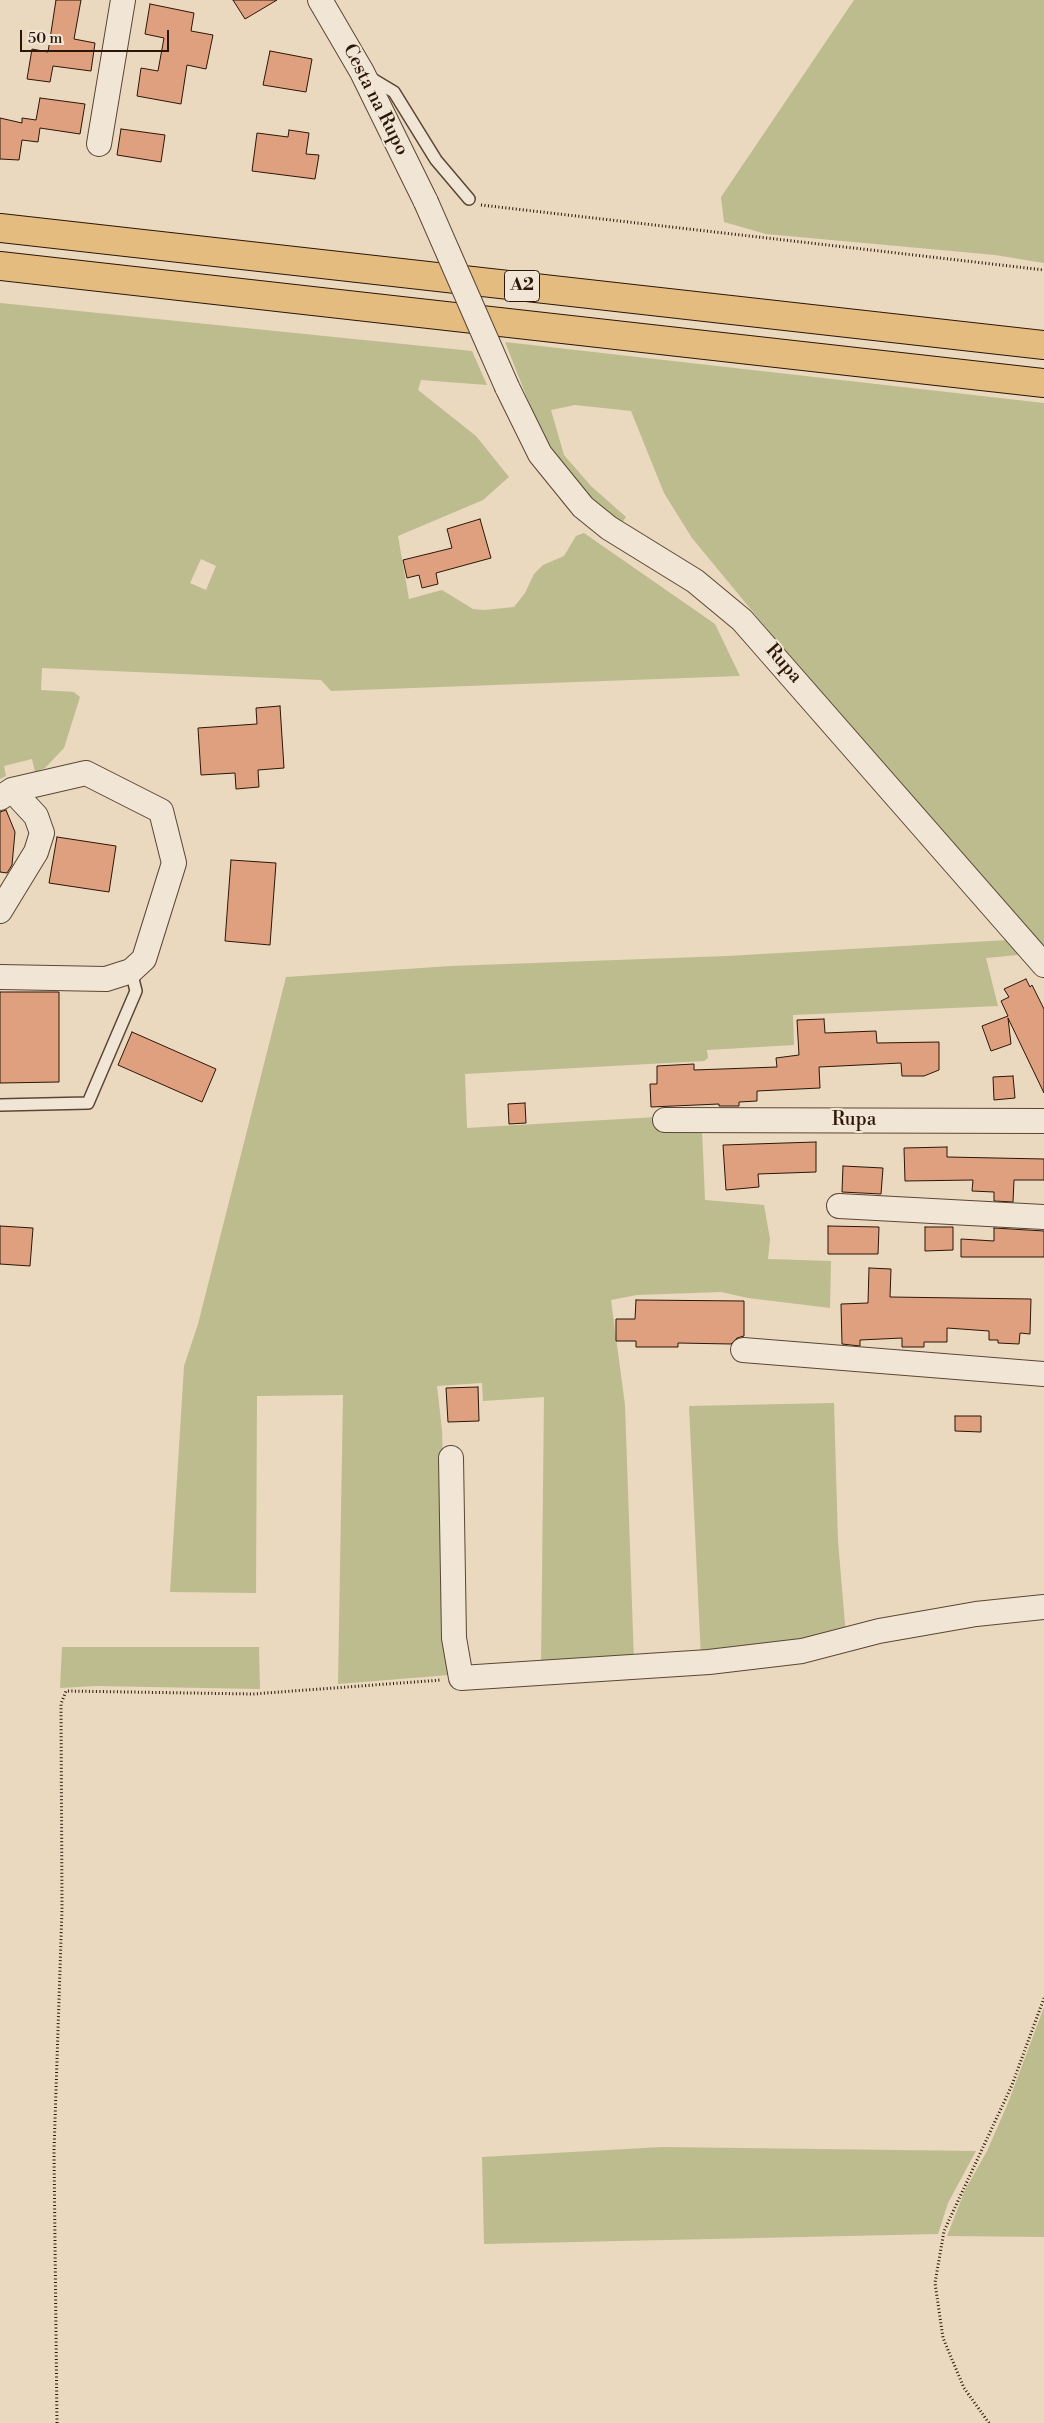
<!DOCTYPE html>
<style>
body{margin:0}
#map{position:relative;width:1044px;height:2423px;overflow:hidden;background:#ead8bf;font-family:"Libre Bodoni",serif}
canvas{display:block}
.scale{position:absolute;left:20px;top:30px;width:149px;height:22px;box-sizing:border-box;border:2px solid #2b1607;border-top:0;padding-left:6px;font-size:15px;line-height:18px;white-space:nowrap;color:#2b1607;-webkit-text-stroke:4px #f1e6d5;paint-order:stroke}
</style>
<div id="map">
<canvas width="1044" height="2423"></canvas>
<div class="scale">50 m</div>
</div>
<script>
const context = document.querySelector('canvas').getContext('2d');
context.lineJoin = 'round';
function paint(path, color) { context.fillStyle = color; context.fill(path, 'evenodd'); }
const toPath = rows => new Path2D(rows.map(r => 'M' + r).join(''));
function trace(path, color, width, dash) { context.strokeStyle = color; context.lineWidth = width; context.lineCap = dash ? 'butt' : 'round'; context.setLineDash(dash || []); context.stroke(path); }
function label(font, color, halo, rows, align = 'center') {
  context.font = font + ' "Libre Bodoni",serif'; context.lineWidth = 4; context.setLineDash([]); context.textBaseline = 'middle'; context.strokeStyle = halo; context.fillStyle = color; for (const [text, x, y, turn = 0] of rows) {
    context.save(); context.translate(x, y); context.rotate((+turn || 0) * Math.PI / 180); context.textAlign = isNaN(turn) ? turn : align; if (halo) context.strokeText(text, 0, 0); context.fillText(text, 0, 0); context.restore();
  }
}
const green = toPath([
 [854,0,1044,0,1044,263,995,255,766,234,724,222,721,197],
 [0,303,472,351,487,385,421,380,418,390,476,436,509,477,483,500,398,536,409,599,442,590,473,609,484,610,514,607,525,593,534,574,543,565,564,556,576,536,584,533,715,624,740,676,331,691,321,680,42,668,41,690,74,692,80,697,64,748,45,768,35,772,32,759,4,766,6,776,0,779],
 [201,559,216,566,206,590,190,583],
 [505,342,1044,403,1044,945,1040,947,819,692,692,538,664,493,631,411,575,405,551,410,564,455,591,486,626,517,621,524,588,501,559,464,537,423],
 [1008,940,1018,955,986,958,998,1006,793,1015,794,1045,707,1050,708,1058,704,1061,465,1074,467,1128,656,1117,658,1131,702,1130,705,1200,764,1205,770,1239,768,1259,831,1261,830,1308,748,1298,721,1292,637,1295,611,1300,625,1405,634,1662,541,1668,544,1397,483,1401,482,1383,437,1386,442,1430,449,1675,338,1684,343,1395,257,1396,256,1593,170,1592,184,1366,198,1324,286,977,451,966,727,956],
 [834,1403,838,1541,846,1636,701,1658,689,1406],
 [62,1647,259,1647,260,1689,96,1686,60,1688],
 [1044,2007,1044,2237,947,2236,965,2190,987,2151,1008,2103],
 [662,2147,976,2151,948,2203,938,2234,484,2244,482,2157]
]);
const building = toPath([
 [56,0,81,0,74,39,95,43,91,71,53,66,50,82,27,79,32,49,48,52,56,0],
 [233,0,277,0,245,19,233,0],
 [150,4,194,13,191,31,213,35,206,69,187,65,181,104,137,96,141,68,158,71,164,38,145,34,150,4],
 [270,51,312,59,306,92,263,85,270,51],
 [40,98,85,104,80,134,40,128,38,142,22,140,19,160,0,159,0,118,22,123,22,118,36,120,40,98],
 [121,129,165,135,161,162,117,155,121,129],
 [289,130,309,133,306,154,319,155,315,179,252,171,257,133,288,137,289,130],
 [480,519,491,558,436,573,438,584,422,588,419,575,407,578,403,560,452,548,447,529,480,519],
 [280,706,284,768,258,770,259,787,236,789,235,773,201,775,198,728,257,724,256,708,280,706],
 [6,810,15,832,12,865,7,873,0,872,0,812,6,810],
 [57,837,116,846,109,892,49,883,57,837],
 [231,860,276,863,270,945,225,941,231,860],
 [1026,979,1030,987,1032,985,1044,1009,1044,1093,1008,1018,1011,1044,991,1051,982,1026,1008,1016,1001,1001,1009,997,1004,989,1026,979],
 [0,992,59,992,59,1082,0,1083,0,992],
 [824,1019,825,1033,876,1031,877,1043,939,1042,939,1070,924,1076,902,1076,901,1063,819,1067,820,1088,757,1091,757,1101,739,1102,739,1106,719,1106,719,1104,651,1107,650,1084,657,1084,657,1066,694,1064,694,1070,777,1067,776,1058,799,1055,797,1020,824,1019],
 [132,1032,216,1069,202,1102,118,1065,132,1032],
 [1013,1076,1015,1098,994,1100,993,1077,1013,1076],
 [525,1103,526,1123,509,1124,508,1104,525,1103],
 [816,1142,816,1172,758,1174,759,1187,726,1190,723,1145,816,1142],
 [947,1147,947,1157,1044,1159,1044,1180,1014,1180,1013,1202,994,1201,994,1192,972,1191,973,1180,905,1181,904,1148,947,1147],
 [843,1166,883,1168,881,1194,842,1192,843,1166],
 [0,1226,33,1228,30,1266,0,1264,0,1226],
 [828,1226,879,1227,878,1254,828,1254,828,1226],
 [925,1227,953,1227,953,1250,925,1251,925,1227],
 [994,1228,1044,1231,1044,1257,961,1257,961,1239,994,1241,994,1228],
 [869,1268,891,1269,890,1297,1031,1299,1030,1334,1020,1333,1019,1344,998,1343,998,1340,989,1340,989,1331,947,1328,947,1342,924,1342,924,1347,902,1347,902,1338,860,1340,860,1346,842,1344,841,1304,868,1303,869,1268],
 [636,1300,744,1301,744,1336,737,1338,731,1344,678,1343,678,1347,636,1347,636,1341,616,1341,616,1319,635,1319,636,1300],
 [478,1387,479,1421,448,1422,446,1388,478,1387],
 [955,1416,981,1416,981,1432,955,1431,955,1416]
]);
const path = toPath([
 [481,205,1044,270],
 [57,2423,54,2151,62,1909,61,1704,66,1691,253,1694,441,1680],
 [989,2423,964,2388,943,2338,935,2283,944,2231,1012,2085,1044,1998]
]);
const service = toPath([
 [369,77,394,92,436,160,469,199],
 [0,1105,88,1103,136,991,131,971]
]);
const minor = toPath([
 [320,0,362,72,426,202],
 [99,144,123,0],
 [507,387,540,454,583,507,609,528,695,581,742,620,1044,965],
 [0,798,12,790,86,773,161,811,174,863,144,959,131,971,106,979,0,977],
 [0,911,36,852,42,833,36,816,12,790],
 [665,1120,1044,1121],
 [839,1206,1044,1217],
 [743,1350,1044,1374],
 [451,1458,454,1638,461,1678,709,1662,802,1651,879,1631,976,1614,1044,1607]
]);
const motorway = toPath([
 [0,228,1044,345],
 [0,266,1044,383]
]);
const minorBridge = toPath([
 [426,202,507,387]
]);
const shields = [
 [522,286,35]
];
const shieldNames = [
 ["A2",522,286]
];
const streetNames = [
 ["Cesta na Rupo",375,100,63],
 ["Rupa",783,664,49],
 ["Rupa",854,1120]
];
paint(green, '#bdbc8e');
paint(building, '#dfa080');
trace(building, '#2b1607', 1);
trace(service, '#5b4635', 14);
trace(minor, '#5b4635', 26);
trace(motorway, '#2b1607', 30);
trace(path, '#2b1607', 3, [1, 2.5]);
trace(service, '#f1e6d5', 11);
trace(minor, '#f1e6d5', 24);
trace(motorway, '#e5bc80', 28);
trace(minorBridge, '#5b4635', 26, []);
trace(minorBridge, '#f1e6d5', 24);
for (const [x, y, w] of shields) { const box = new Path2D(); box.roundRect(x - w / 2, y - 15.5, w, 31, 4); context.fillStyle = '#f1e6d5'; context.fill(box); trace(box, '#2b1607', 1); }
label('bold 18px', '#2b1607', null, shieldNames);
label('19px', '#2b1607', '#f1e6d5', streetNames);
</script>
